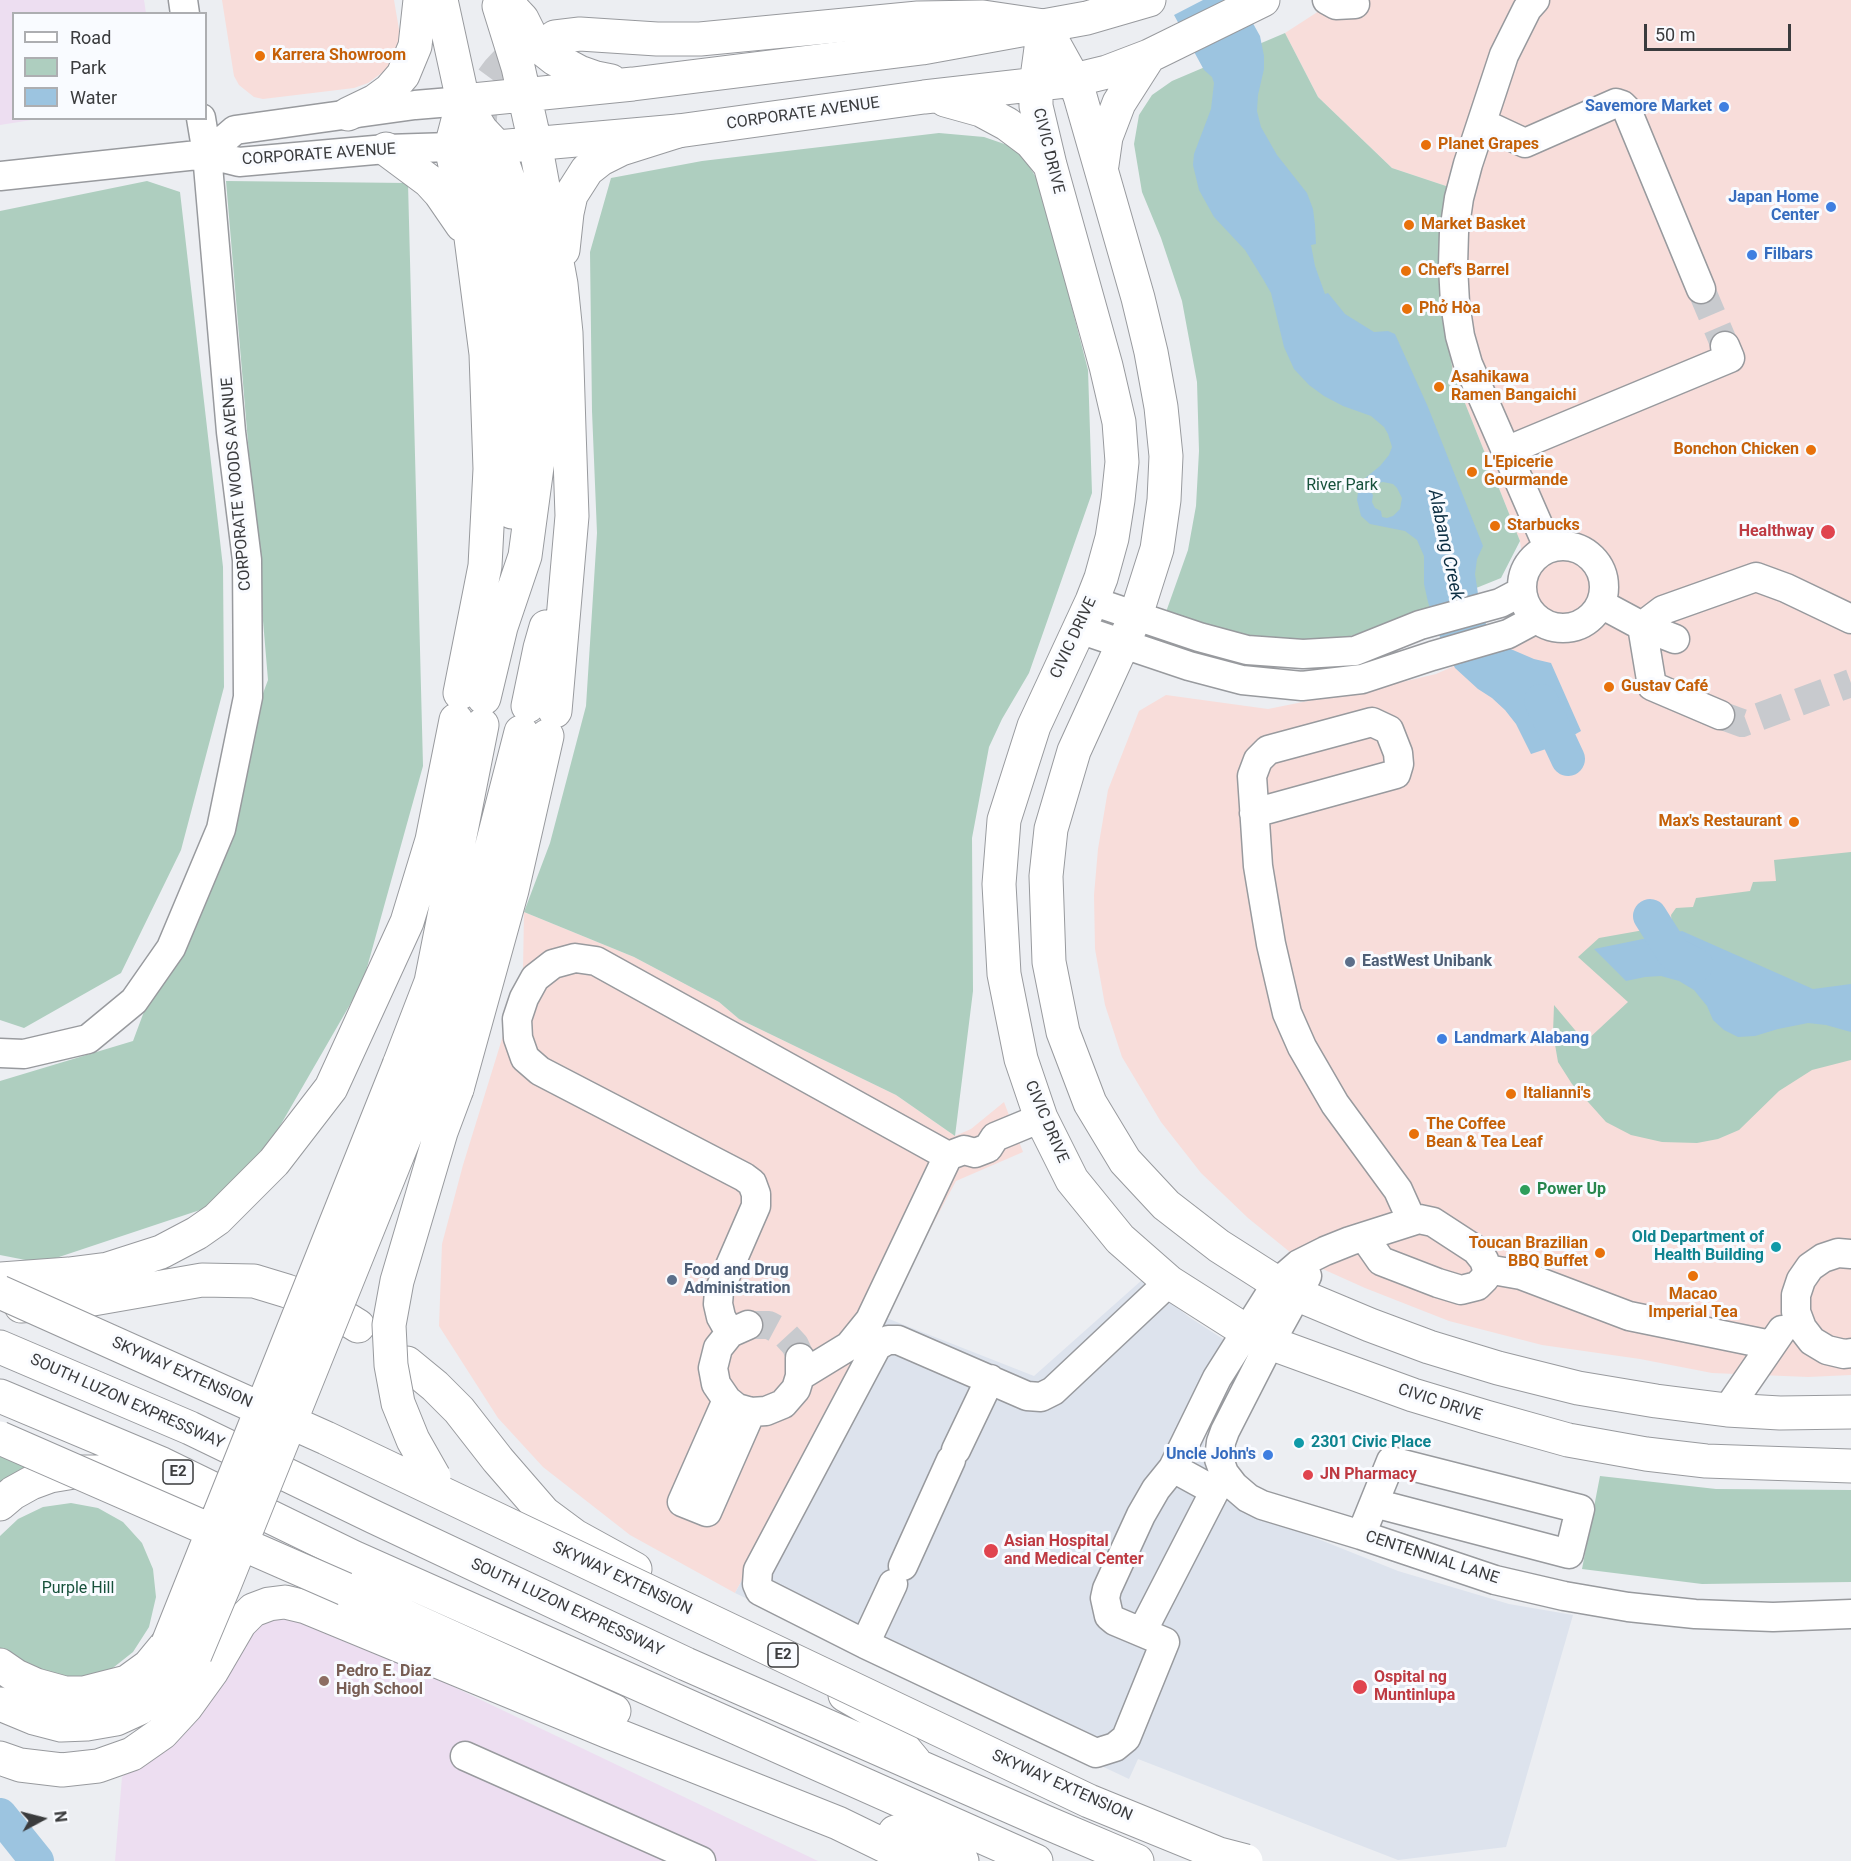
<!DOCTYPE html>
<meta charset="utf-8">
<style>
body{margin:0}
#map{position:relative;width:1851px;height:1861px;overflow:hidden;background:#eceef2;font-family:Roboto,sans-serif}
canvas{display:block}
.legend{position:absolute;left:12px;top:12px;width:195px;height:108px;box-sizing:border-box;background:#f9fbff;border:2px solid #adaeb1;margin:0;padding:8px 10px;list-style:none;font-size:18px;color:#3a3b3d}
.legend li{display:flex;align-items:center;gap:12px;height:30px}
.legend b{width:30px;border:2px solid #adaeb1}
.north{position:absolute;left:12px;top:1789px;width:60px;height:60px;-webkit-text-stroke:4px #f9fbff;paint-order:stroke;rotate:83deg;font-size:16px;font-weight:700;line-height:24px;text-align:center;color:#3a3b3d}
.north::after{content:'';display:block;margin:auto;width:21px;height:27px;background:#3a3b3d;clip-path:polygon(50% 0,100% 100%,50% 72%,0 100%)}
.scale{position:absolute;left:1644px;top:24px;width:147px;height:27px;box-sizing:border-box;border:3px solid #3a3b3d;border-top:0;padding-left:8px;font-size:18px;line-height:21px;white-space:nowrap;color:#3a3b3d;-webkit-text-stroke:4px #f9fbff;paint-order:stroke}
</style>
<div id="map">
<canvas width="1851" height="1861"></canvas>
<ul class="legend">
<li><b style="height:8px;background:#fff"></b>Road</li>
<li><b style="height:16px;background:#aecebf"></b>Park</li>
<li><b style="height:16px;background:#9cc4e0"></b>Water</li>
</ul>
<div class="north">N</div>
<div class="scale">50 m</div>
</div>
<script>
const context = document.querySelector('canvas').getContext('2d');
context.lineJoin = 'round';
function paint(path, color) { context.fillStyle = color; context.fill(path, 'evenodd'); }
const toPath = rows => new Path2D(rows.map(r => 'M' + r).join(''));
function trace(path, color, width, dash) { context.strokeStyle = color; context.lineWidth = width; context.lineCap = dash ? 'butt' : 'round'; context.setLineDash(dash || []); context.stroke(path); }
function label(font, color, halo, rows, align = 'center') {
  context.font = font + ' Roboto,sans-serif'; context.lineWidth = 6; context.setLineDash([]); context.textBaseline = 'middle'; context.strokeStyle = halo; context.fillStyle = color; for (const [text, x, y, turn = 0] of rows) {
    context.save(); context.translate(x, y); context.rotate((+turn || 0) * Math.PI / 180); context.textAlign = isNaN(turn) ? turn : align; if (halo) context.strokeText(text, 0, 0); context.fillText(text, 0, 0); context.restore();
  }
}
const commercial = toPath([
 [222,0,394,0,402,47,398,61,368,83,354,88,263,99,254,97,239,85,234,76],
 [1336,0,1851,0,1851,1375,1808,1377,1712,1373,1640,1359,1542,1345,1449,1321,1365,1288,1296,1257,1248,1218,1201,1173,1161,1122,1122,1057,1105,1005,1095,949,1094,895,1098,849,1108,790,1139,711,1166,695,1268,709,1402,682,1436,674,1534,631,1520,541,1453,373,1441,290,1449,187,1392,168,1318,97,1285,33],
 [524,912,634,957,719,1002,739,1019,896,1095,955,1136,971,1129,1004,1102,1023,1152,956,1181,735,1593,630,1535,543,1467,498,1418,439,1326,442,1244,463,1165,523,971]
]);
const built = toPath([
 [1142,1280,1189,1317,1229,1343,1240,1357,1205,1436,1202,1458,1210,1479,1223,1496,1243,1509,1398,1571,1509,1604,1573,1615,1506,1847,1398,1860,1138,1759,1129,1779,735,1593,884,1317,1034,1376]
]);
const education = toPath([
 [0,0,144,0,146,13,14,14,14,118,38,119,0,125],
 [297,1612,818,1861,115,1861,122,1777,166,1740,247,1621]
]);
const green = toPath([
 [1285,33,1318,97,1392,168,1449,187,1441,290,1453,373,1520,541,1501,578,1397,620,1342,639,1312,644,1244,638,1166,612,1188,550,1196,506,1199,451,1197,382,1182,301,1161,238,1142,192,1134,144,1139,115,1152,95,1172,81],
 [939,133,984,137,1019,149,1040,184,1088,370,1092,493,1029,673,1002,719,989,747,972,838,973,991,955,1136,896,1095,739,1019,719,1002,634,957,524,912,550,843,586,706,597,533,592,411,590,252,611,178,702,161],
 [147,181,180,192,223,567,224,687,181,850,121,973,24,1028,0,1020,0,211],
 [226,181,408,183,423,766,363,982,239,1197,41,1263,0,1255,0,1081,133,1041,268,680],
 [1851,852,1851,1060,1812,1070,1779,1091,1739,1130,1718,1139,1697,1143,1662,1142,1631,1135,1606,1122,1572,1084,1558,1062,1553,1033,1554,1005,1585,1042,1628,1002,1578,957,1599,938,1672,925,1671,915,1676,908,1693,907,1696,898,1750,891,1753,882,1776,881,1774,860],
 [0,1440,54,1459,0,1483],
 [1600,1476,1716,1489,1851,1490,1851,1582,1702,1584,1582,1569],
 [71,1503,98,1508,123,1522,142,1543,153,1569,156,1597,149,1627,133,1652,109,1671,79,1680,21,1667,0,1648,0,1536,18,1519,43,1507]
]);
const water = toPath([
 [1203,0,1240,0,1260,36,1264,56,1264,69,1258,95,1257,111,1261,127,1277,155,1307,193,1313,209,1315,225,1316,244,1311,245,1315,266,1325,294,1328,293,1345,314,1374,332,1388,331,1395,334,1428,407,1483,546,1477,559,1475,574,1480,607,1486,624,1497,640,1506,647,1534,659,1551,663,1581,731,1574,735,1576,739,1531,754,1516,724,1505,710,1492,698,1478,689,1455,668,1441,640,1428,602,1424,584,1424,556,1417,540,1405,531,1370,524,1361,516,1357,500,1359,485,1364,479,1380,466,1389,455,1392,447,1388,434,1384,427,1371,416,1343,406,1324,396,1309,385,1294,369,1284,347,1271,293,1263,279,1245,250,1214,217,1199,190,1193,165,1194,154,1211,109,1214,83,1212,77,1204,70,1174,15],
 [1383,482,1393,484,1397,488,1402,498,1400,509,1393,516,1387,518,1382,517,1381,511,1375,508,1372,502,1373,495,1369,489,1378,483],
 [1682,931,1813,989,1851,984,1851,1032,1826,1025,1808,1023,1778,1029,1755,1036,1738,1037,1724,1030,1713,1020,1707,1006,1694,990,1679,981,1661,976,1645,977,1626,981,1594,949]
]);
const river = toPath([
 [1541,701,1568,759],
 [1650,916,1674,954,1696,965],
 [0,1815,37,1861]
]);
const minorTunnel = toPath([
 [1701,289,1725,346],
 [1720,715,1742,723,1851,683],
 [748,1325,769,1325,784,1333,795,1345,800,1356]
]);
const highwayTunnel = toPath([
 [480,126,481,110,487,86,498,71,512,56,535,42]
]);
const minor = toPath([
 [183,0,185,14],
 [1327,0,1336,5,1355,4],
 [1535,0,1527,9,1504,55,1468,164,1459,198,1454,232,1453,266,1455,303,1460,336,1468,364,1548,547],
 [1482,123,1525,143,1616,103,1622,105,1627,110,1701,289],
 [207,154,235,130,415,105,463,101],
 [0,176,207,154,239,162,386,149,451,147],
 [1506,451,1730,358,1725,346],
 '1522 587a41 41 0 1 1 82 0a41 41 0 1 1-82 0Z',
 [1092,601,1199,637,1247,650,1303,654,1355,651,1420,625,1500,603,1521,592],
 [1601,604,1642,626,1675,639],
 [1079,629,1189,666,1242,680,1302,686,1362,679,1432,656,1508,634,1536,619],
 [1720,715,1652,686,1642,626,1663,610,1756,577,1786,588,1851,619],
 [1254,813,1396,774,1399,764,1398,753,1389,730,1372,722,1268,750,1258,760,1252,776,1258,866,1271,944,1287,1013,1302,1047,1335,1104,1398,1190,1412,1221],
 [0,1053,24,1054,88,1039,134,1001,171,948,221,829,248,697,247,560,231,432,207,154,201,118],
 [1851,1254,1838,1253,1823,1258,1810,1267,1801,1280,1796,1295,1796,1312,1802,1328,1812,1341,1827,1350,1844,1354,1851,1353],
 [1487,1269,1521,1275,1629,1316,1771,1345],
 [1307,1276,1270,1343,1225,1431,1221,1442,1219,1459,1224,1473,1234,1486,1248,1498,1262,1505,1361,1535,1495,1580,1564,1596,1628,1607,1695,1614,1773,1617,1851,1614],
 [1169,1282,1053,1391,1041,1397,1027,1396,898,1340,888,1340,877,1346,758,1570,757,1584,760,1591,865,1644,1096,1753,1115,1747,1126,1738,1165,1642,1115,1621,1109,1616,1105,1598,1107,1589,1141,1515,1156,1489,1173,1468,1217,1378,1277,1283,1299,1264,1325,1251,1350,1241,1419,1219,1433,1222,1476,1250,1484,1260,1487,1269,1485,1278,1477,1286,1461,1290,1438,1283,1381,1261,1365,1238],
 [748,1325,730,1333,718,1348,713,1368,716,1384,727,1400,737,1408,751,1412,766,1411,783,1404,796,1389,800,1376,800,1358],
 [730,1333,721,1317,718,1304,719,1291,756,1206,756,1194,752,1183,744,1177,540,1071,525,1058,518,1038,517,1019,524,998,535,978,553,964,575,958,596,961,948,1156],
 [800,1376,849,1346,870,1320,948,1156,964,1150,975,1153,988,1148,995,1137,1041,1118],
 [727,1400,682,1502,707,1512,751,1412],
 [1727,1410,1782,1330],
 [956,1450,990,1379],
 [1173,1468,1215,1491],
 [1361,1535,1374,1503,1391,1461,1580,1509,1569,1554,1374,1503],
 [903,1566,951,1460],
 [1142,1632,1224,1473],
 [865,1644,893,1584],
 [465,1756,701,1861]
]);
const major = toPath([
 [441,0,463,101,451,147,497,147,678,131,924,97,1074,80,1107,72,1149,56,1263,0],
 [504,0,522,19,529,33,541,48,555,59,579,72,596,78,611,81],
 [499,6,518,67,535,143],
 [1044,26,1036,85,1036,106,1050,165,1106,366,1119,422,1122,462,1118,500,1112,538,1101,578,1092,601,1034,726,1004,820,999,884,1004,974,1021,1059,1041,1118,1072,1180,1120,1239,1169,1282,1246,1331,1270,1343,1413,1395,1486,1417,1568,1440,1646,1454,1706,1461,1851,1466],
 [1044,26,1074,80,1080,96,1138,298,1151,352,1161,407,1166,456,1164,500,1157,549,1136,615,1074,751,1051,829,1046,876,1049,962,1063,1032,1090,1103,1125,1161,1166,1205,1219,1246,1277,1283,1296,1294,1370,1325,1429,1347,1498,1368,1578,1388,1656,1401,1727,1410,1780,1413,1851,1412],
 [945,100,981,110,1007,124,1031,142,1050,165],
 [463,101,633,84,922,48,1087,18,1149,0],
 [348,114,375,101,390,90,403,75,415,46,420,0],
 [1102,165,1106,137,1119,103,1149,56]
]);
const highway = toPath([
 [555,37,580,34,657,39,700,39,918,18,983,17,1044,26],
 [463,101,481,130,497,147,509,181,516,208,537,341,541,437,525,556,501,627],
 [535,143,561,284,566,333,569,429,572,516,555,711],
 [451,147,471,238,486,354,490,469,485,566,460,693],
 [386,149,429,181,440,193,462,225],
 [481,172,501,269,511,354,515,440,512,512],
 [563,250,567,213,571,195,587,170,601,159,621,149,678,131],
 [484,698,501,627,503,605],
 [528,706,540,648,546,627],
 [399,1065,431,982,482,725],
 [429,1077,456,985,521,732],
 [457,1089,512,890,547,736],
 [0,1279,69,1274,108,1269,161,1252,197,1233,217,1219,274,1162,331,1088,407,922,432,840,456,720],
 [21,1306,76,1302,202,1280,254,1281,287,1291,324,1305,358,1326],
 [0,1347,190,1428,374,1517,686,1664,1043,1821,1137,1861],
 [407,1363,435,1386,459,1410,498,1460,544,1513,575,1536,635,1569],
 [0,1396,162,1464,353,1557,1036,1861],
 [0,1504,13,1493,31,1483,50,1476,74,1472,102,1472,128,1476,190,1498],
 [345,1589,614,1711],
 [0,1665,16,1676,36,1685,65,1693,84,1693,127,1682,149,1666,168,1643],
 [845,1695,873,1711,915,1762],
 [0,1704,34,1718,61,1725,87,1724,116,1719,140,1708,163,1691,181,1674,195,1655],
 [0,1758,20,1765,62,1770,98,1766,132,1754,162,1733,186,1707,212,1671,240,1623,253,1610,269,1604,285,1602,306,1607,609,1732,838,1823,916,1861],
 [895,1832,962,1861]
]);
const highwayBridge = toPath([
 [0,1292,326,1438,1089,1801,1219,1854,1246,1861],
 [0,1438,345,1589],
 [434,1477,413,1440,398,1403,391,1365,389,1325,397,1281,441,1132,457,1089],
 [168,1643,399,1065],
 [195,1655,224,1586,429,1077]
]);
const markers = [
 [260,56,6,"#e8710a"],
 [1724,107,6,"#3f7fe0"],
 [1426,145,6,"#e8710a"],
 [1831,207,6,"#3f7fe0"],
 [1409,225,6,"#e8710a"],
 [1752,255,6,"#3f7fe0"],
 [1406,271,6,"#e8710a"],
 [1407,309,6,"#e8710a"],
 [1439,387,6,"#e8710a"],
 [1811,450,6,"#e8710a"],
 [1472,472,6,"#e8710a"],
 [1495,526,6,"#e8710a"],
 [1828,532,8,"#e0444e"],
 [1609,687,6,"#e8710a"],
 [1794,822,6,"#e8710a"],
 [1350,962,6,"#5c6f8a"],
 [1442,1039,6,"#3f7fe0"],
 [1511,1094,6,"#e8710a"],
 [1414,1134,6,"#e8710a"],
 [1525,1190,6,"#2e9e5b"],
 [1776,1247,6,"#0f9aa8"],
 [1600,1253,6,"#e8710a"],
 [1693,1276,6,"#e8710a"],
 [672,1280,6,"#5c6f8a"],
 [1299,1443,6,"#0f9aa8"],
 [1268,1455,6,"#3f7fe0"],
 [1308,1475,6,"#e0444e"],
 [991,1551,8,"#e0444e"],
 [324,1681,6,"#8d6e63"],
 [1360,1687,8,"#e0444e"]
];
const shields = [
 [178,1472,30],
 [783,1655,30]
];
const shieldNames = [
 ["E2",178,1472],
 ["E2",783,1655]
];
const foodNames = [
 ["Karrera Showroom",272,56],
 ["Planet Grapes",1438,145],
 ["Market Basket",1421,225],
 ["Chef's Barrel",1418,271],
 ["Phở Hòa",1419,309],
 ["Asahikawa",1451,378],
 ["Ramen Bangaichi",1451,396],
 ["Bonchon Chicken",1799,450,"right"],
 ["L'Epicerie",1484,463],
 ["Gourmande",1484,481],
 ["Starbucks",1507,526],
 ["Gustav Café",1621,687],
 ["Max's Restaurant",1782,822,"right"],
 ["Italianni's",1523,1094],
 ["The Coffee",1426,1125],
 ["Bean & Tea Leaf",1426,1143],
 ["Toucan Brazilian",1588,1244,"right"],
 ["BBQ Buffet",1588,1262,"right"],
 ["Macao",1693,1295,"center"],
 ["Imperial Tea",1693,1313,"center"]
];
const shopNames = [
 ["Savemore Market",1712,107],
 ["Japan Home",1819,198],
 ["Center",1819,216],
 ["Filbars",1764,255,"left"],
 ["Landmark Alabang",1454,1039,"left"],
 ["Uncle John's",1256,1455]
];
const streetNames = [
 ["CORPORATE AVENUE",803,114,-8],
 ["CIVIC DRIVE",1048,151,76],
 ["CORPORATE AVENUE",319,155,-4],
 ["CORPORATE WOODS AVENUE",237,484,-95],
 ["CIVIC DRIVE",1074,638,-65],
 ["CIVIC DRIVE",1046,1122,67],
 ["SKYWAY EXTENSION",182,1373,24],
 ["SOUTH LUZON EXPRESSWAY",127,1402,24],
 ["CIVIC DRIVE",1440,1403,18],
 ["CENTENNIAL LANE",1432,1558,18],
 ["SKYWAY EXTENSION",622,1579,25],
 ["SOUTH LUZON EXPRESSWAY",567,1608,25],
 ["SKYWAY EXTENSION",1062,1786,24]
];
const parkNames = [
 ["River Park",1342,486],
 ["Purple Hill",78,1589]
];
const healthNames = [
 ["Healthway",1814,532,"right"],
 ["JN Pharmacy",1320,1475],
 ["Asian Hospital",1004,1542],
 ["and Medical Center",1004,1560],
 ["Ospital ng",1374,1678],
 ["Muntinlupa",1374,1696]
];
const serviceNames = [
 ["EastWest Unibank",1362,962],
 ["Food and Drug",684,1271],
 ["Administration",684,1289]
];
const leisureNames = [
 ["Power Up",1537,1190]
];
const cultureNames = [
 ["Old Department of",1764,1238],
 ["Health Building",1764,1256],
 ["2301 Civic Place",1311,1443,"left"]
];
const educationNames = [
 ["Pedro E. Diaz",336,1672],
 ["High School",336,1690]
];
const waterNames = [
 ["Alabang Creek",1445,545,78]
];
paint(commercial, '#f8ddda');
paint(built, '#dde3ed');
paint(education, '#eddef1');
paint(green, '#aecebf');
paint(water, '#9cc4e0');
trace(river, '#9cc4e0', 34);
trace(minorTunnel, '#c8cace', 28, [28, 14]);
trace(highwayTunnel, '#c8cace', 33, [33, 16]);
trace(minor, '#989a9e', 31);
trace(major, '#989a9e', 35);
trace(highway, '#989a9e', 35);
trace(minor, '#fff', 28);
trace(major, '#fff', 33);
trace(highway, '#fff', 33);
trace(highwayBridge, '#989a9e', 35, []);
trace(highwayBridge, '#fff', 33);
for (const [x, y, r, color] of markers) { const dot = new Path2D(); dot.arc(x, y, r, 0, 2 * Math.PI); context.fillStyle = color; context.fill(dot); trace(dot, '#f9fbff', 2); }
for (const [x, y, w] of shields) { const box = new Path2D(); box.roundRect(x - w / 2, y - 12, w, 24, 4.5); context.fillStyle = '#f9fbff'; context.fill(box); trace(box, '#3a3b3d', 1.5); }
label('bold 15px', '#3a3b3d', null, shieldNames);
label('bold 16px', '#c56008', '#f9fbff', foodNames, 'left');
label('bold 16px', '#366cbe', '#f9fbff', shopNames, 'right');
label('16px', '#3a3b3d', '#f9fbff', streetNames);
label('16px', '#17513b', '#f9fbff', parkNames);
label('bold 16px', '#be3a42', '#f9fbff', healthNames, 'left');
label('bold 16px', '#4e5e75', '#f9fbff', serviceNames, 'left');
label('bold 16px', '#27864d', '#f9fbff', leisureNames, 'left');
label('bold 16px', '#0d838f', '#f9fbff', cultureNames, 'right');
label('bold 16px', '#785e54', '#f9fbff', educationNames, 'left');
label('italic 18px', '#0c2e42', '#f9fbff', waterNames);
</script>
